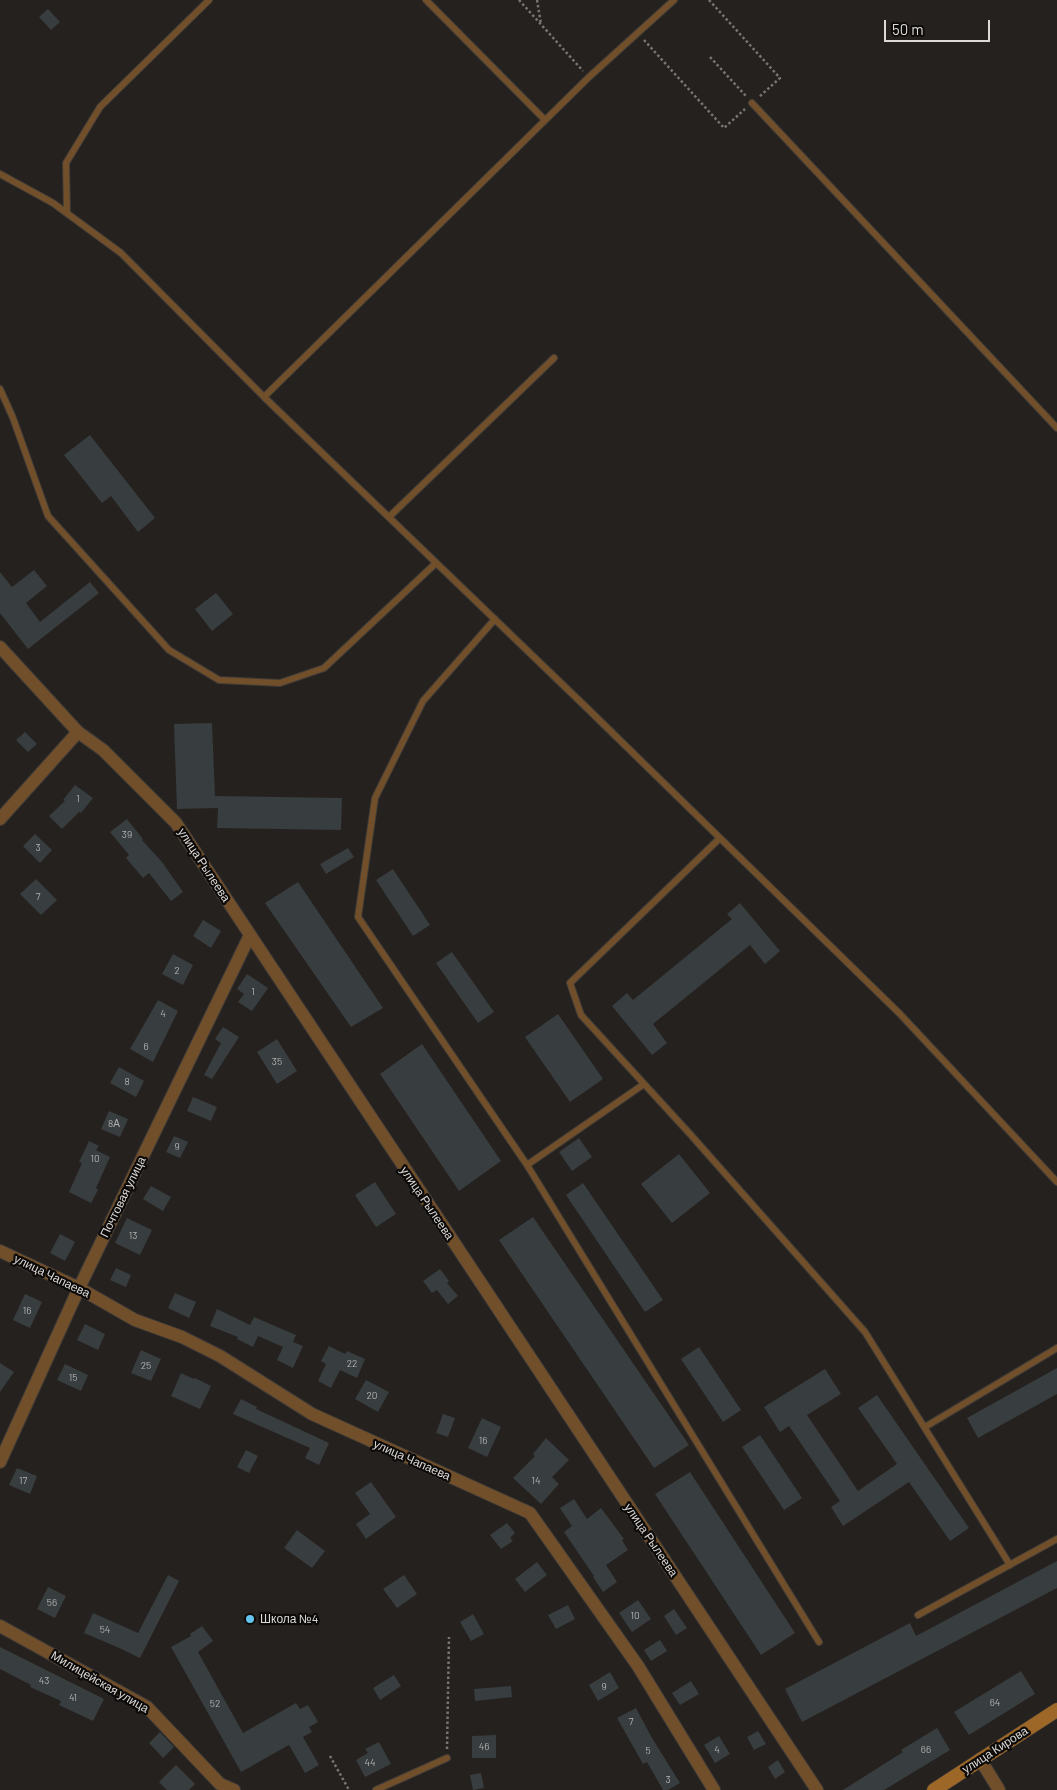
<!DOCTYPE html>
<meta charset="utf-8">
<style>
body{margin:0}
#map{position:relative;width:1057px;height:1790px;overflow:hidden;background:#25211e;font-family:Barlow,sans-serif}
canvas{display:block}
.scale{position:absolute;left:884px;top:20px;width:106px;height:22px;box-sizing:border-box;border:2px solid #dcd9d7;border-top:0;padding-left:6px;font-size:15px;line-height:18px;white-space:nowrap;color:#dcd9d7;-webkit-text-stroke:4px #0d0b0a;paint-order:stroke}
</style>
<div id="map">
<canvas width="1057" height="1790"></canvas>
<div class="scale">50 m</div>
</div>
<script>
const context = document.querySelector('canvas').getContext('2d');
context.lineJoin = 'round';
function paint(path, color) { context.fillStyle = color; context.fill(path, 'evenodd'); }
const toPath = rows => new Path2D(rows.map(r => 'M' + r).join(''));
function trace(path, color, width, dash) { context.strokeStyle = color; context.lineWidth = width; context.lineCap = dash ? 'butt' : 'round'; context.setLineDash(dash || []); context.stroke(path); }
function label(font, color, halo, rows, align = 'center') {
  context.font = font + ' Barlow,sans-serif'; context.lineWidth = 4.5; context.setLineDash([]); context.textBaseline = 'middle'; context.strokeStyle = halo; context.fillStyle = color; for (const [text, x, y, turn = 0] of rows) {
    context.save(); context.translate(x, y); context.rotate((+turn || 0) * Math.PI / 180); context.textAlign = isNaN(turn) ? turn : align; if (halo) context.strokeText(text, 0, 0); context.fillText(text, 0, 0); context.restore();
  }
}
const building = toPath([
 [48,9,60,22,51,30,39,17],
 [90,435,155,518,138,532,111,496,102,503,64,455],
 [34,570,47,586,26,603,40,622,90,582,99,593,28,649,0,613,0,572,12,587],
 [216,593,233,614,212,631,195,609],
 [212,723,215,796,342,798,341,830,217,828,218,808,177,809,174,724],
 [25,732,37,744,28,752,16,740],
 [75,785,93,798,81,813,79,812,62,829,49,816,65,801,63,800],
 [127,819,143,839,142,840,162,862,183,892,171,901,149,873,143,878,126,858,129,855,110,832],
 [35,834,52,850,40,863,23,846],
 [348,848,354,857,326,874,320,864],
 [393,869,430,925,413,936,376,880],
 [36,879,57,900,41,915,20,894],
 [298,882,383,1008,351,1027,265,903],
 [740,903,780,951,765,964,750,945,653,1024,667,1043,652,1055,612,1006,627,993,633,1000,732,919,727,914],
 [203,920,221,931,211,948,193,936],
 [452,952,494,1012,478,1023,436,963],
 [173,954,193,965,183,985,162,974],
 [247,974,268,988,252,1011,238,1002,244,994,237,989],
 [158,1000,178,1011,153,1062,130,1049],
 [558,1014,603,1079,570,1102,525,1037],
 [223,1027,239,1037,212,1079,204,1075,221,1043,215,1039],
 [277,1039,297,1071,277,1084,257,1052],
 [422,1044,501,1161,459,1191,380,1074],
 [119,1067,144,1081,136,1097,110,1083],
 [193,1097,217,1107,211,1121,187,1111],
 [109,1111,128,1119,120,1137,101,1129],
 [174,1136,188,1142,180,1158,166,1152],
 [579,1138,592,1157,572,1171,559,1152],
 [89,1141,99,1146,96,1150,110,1157,96,1188,98,1190,91,1203,69,1192,82,1163,79,1162],
 [679,1154,710,1193,672,1223,641,1184],
 [375,1182,396,1214,376,1227,355,1195],
 [583,1183,663,1300,645,1312,566,1195],
 [151,1186,171,1197,163,1211,143,1199],
 [533,1217,689,1445,654,1468,499,1240],
 [127,1218,152,1230,140,1255,115,1243],
 [60,1234,75,1242,65,1261,50,1253],
 [116,1268,131,1275,126,1287,110,1280],
 [440,1269,449,1281,447,1283,458,1296,448,1304,437,1290,432,1293,423,1281],
 [175,1293,196,1302,189,1318,168,1308],
 [25,1294,42,1302,30,1328,13,1320],
 [217,1309,250,1325,254,1317,296,1335,293,1342,303,1346,293,1368,277,1360,283,1347,258,1336,253,1347,237,1339,238,1337,210,1326],
 [85,1324,105,1334,98,1350,77,1340],
 [329,1346,345,1354,347,1351,365,1359,357,1378,340,1370,331,1388,318,1381,326,1364,321,1361],
 [699,1347,741,1410,723,1422,681,1359],
 [141,1350,161,1359,151,1381,131,1373],
 [0,1363,14,1372,0,1392],
 [65,1364,88,1375,81,1391,57,1380],
 [1057,1368,1057,1394,978,1438,967,1418],
 [825,1369,841,1394,807,1415,858,1491,897,1464,858,1408,877,1395,969,1528,950,1541,909,1482,843,1526,831,1507,840,1501,789,1426,780,1432,764,1407],
 [181,1373,194,1379,195,1378,211,1386,200,1409,171,1396],
 [366,1380,389,1392,378,1412,355,1399],
 [241,1399,257,1407,256,1409,329,1443,319,1465,305,1458,310,1448,233,1414],
 [443,1414,455,1418,448,1437,436,1433],
 [482,1418,501,1427,487,1457,468,1448],
 [760,1435,802,1498,784,1510,742,1447],
 [546,1438,569,1460,552,1477,559,1484,541,1504,513,1478,535,1456,533,1454],
 [246,1450,258,1456,249,1473,237,1467],
 [17,1468,37,1476,30,1494,9,1485],
 [690,1472,795,1633,761,1655,655,1494],
 [371,1482,396,1517,366,1539,356,1524,370,1514,355,1493],
 [574,1499,587,1519,601,1508,624,1539,622,1540,628,1550,606,1565,617,1582,603,1592,593,1577,594,1576,564,1532,572,1526,560,1508],
 [507,1523,515,1533,510,1538,513,1541,501,1549,490,1535],
 [297,1530,325,1551,312,1568,284,1548],
 [1057,1561,1057,1588,802,1722,785,1689,910,1623,916,1636],
 [537,1562,547,1575,525,1592,515,1579],
 [168,1575,179,1581,140,1658,117,1647,84,1633,93,1613,138,1633],
 [404,1575,417,1594,397,1608,383,1589],
 [48,1587,66,1596,55,1618,37,1609],
 [638,1600,651,1619,632,1632,619,1613],
 [568,1605,575,1619,556,1629,548,1615],
 [674,1609,687,1628,676,1635,664,1616],
 [473,1614,484,1634,471,1641,460,1622],
 [202,1626,213,1641,198,1652,243,1733,296,1703,300,1709,308,1705,318,1722,309,1727,312,1732,303,1737,319,1765,305,1773,289,1745,241,1772,171,1647,191,1636,190,1634],
 [660,1640,667,1651,651,1661,644,1650],
 [0,1647,104,1699,93,1721,59,1705,61,1701,30,1687,31,1685,0,1669],
 [1021,1671,1035,1694,969,1735,954,1712],
 [610,1672,619,1688,598,1701,589,1685],
 [394,1675,401,1686,380,1700,373,1688],
 [691,1681,699,1694,680,1705,672,1693],
 [511,1686,512,1697,475,1701,474,1689],
 [636,1708,652,1738,680,1783,668,1790,663,1790,647,1762,643,1764,617,1718],
 [937,1728,950,1750,884,1790,843,1790,903,1752,901,1750],
 [758,1731,766,1744,754,1750,747,1737],
 [160,1732,174,1747,163,1758,149,1743],
 [496,1735,496,1758,472,1758,472,1736],
 [719,1736,730,1754,715,1763,704,1745],
 [379,1742,391,1764,365,1777,356,1760,368,1753,365,1749],
 [778,1760,785,1772,775,1779,768,1767],
 [176,1765,195,1784,189,1790,167,1790,159,1782],
 [481,1773,484,1788,473,1790,470,1775]
]);
const path = toPath([
 [519,0,583,71],
 [537,0,541,24],
 [709,0,780,78,759,97],
 [644,40,724,128,745,109],
 [710,57,746,96],
 [447,1749,449,1637],
 [330,1756,349,1790]
]);
const service = toPath([
 [426,0,545,120],
 [752,103,1057,428],
 [0,174,53,203,121,253,264,397,590,711,900,1014,1057,1182],
 [67,213,66,163,100,107,209,0],
 [0,389,13,418,48,516,169,650,219,680,280,683,324,668,436,563],
 [264,397,589,77,674,0],
 [389,517,554,358],
 [495,619,423,701,375,798,358,917,527,1165,819,1642],
 [720,838,570,983,581,1015,690,1134,865,1332,1010,1565],
 [527,1165,644,1084],
 [925,1427,1057,1348],
 [918,1615,1057,1539],
 [376,1790,447,1758]
]);
const minor = toPath([
 [0,647,78,732,103,750,176,823,817,1790],
 [0,819,78,732],
 [0,1251,79,1288,135,1320,182,1337,220,1356,312,1414,530,1513,638,1666,714,1790],
 [0,1462,79,1288,250,935],
 [0,1626,147,1707,220,1784,234,1790],
 [980,1759,999,1790]
]);
const secondary = toPath([
 [934,1790,1057,1710]
]);
const markers = [
 [250,1619,5,"#65c5ee"]
];
const numberNames = [
 ["1",78,799],
 ["39",127,835],
 ["3",38,848],
 ["7",38,897],
 ["2",177,971],
 ["1",253,992],
 ["4",163,1014],
 ["6",146,1047],
 ["35",277,1062],
 ["8",127,1082],
 ["8А",114,1124],
 ["9",177,1147],
 ["10",95,1159],
 ["13",133,1236],
 ["16",27,1311],
 ["22",352,1364],
 ["25",146,1366],
 ["15",73,1378],
 ["20",372,1396],
 ["16",483,1441],
 ["17",23,1481],
 ["14",536,1481],
 ["56",52,1603],
 ["10",635,1616],
 ["54",105,1630],
 ["43",44,1681],
 ["9",604,1687],
 ["41",73,1698],
 ["64",995,1703],
 ["52",215,1704],
 ["7",631,1722],
 ["46",484,1747],
 ["4",717,1750],
 ["66",926,1750],
 ["5",648,1751],
 ["44",370,1763],
 ["3",668,1780]
];
const streetNames = [
 ["улица Рылеева",204,865,57],
 ["Почтовая улица",123,1197,-64],
 ["улица Рылеева",427,1203,56],
 ["улица Чапаева",52,1276,26],
 ["улица Чапаева",412,1460,24],
 ["улица Рылеева",651,1540,56],
 ["Милицейская улица",100,1682,30],
 ["улица Кирова",995,1750,-33]
];
const poiNames = [
 ["Школа №4",260,1619]
];
paint(building, '#383d3f');
trace(service, '#3f3b38', 8);
trace(minor, '#3f3b38', 14);
trace(secondary, '#3f3b38', 15);
trace(path, '#787572', 2.5, [2.5, 2.5]);
trace(service, '#714f2a', 6);
trace(minor, '#714f2a', 12);
trace(secondary, '#9d6727', 14);
for (const [x, y, r, color] of markers) { const dot = new Path2D(); dot.arc(x, y, r, 0, 2 * Math.PI); context.fillStyle = color; context.fill(dot); trace(dot, '#0d0b0a', 2); }
label('10px', '#b3b2b1', null, numberNames);
label('12px', '#dcd9d7', '#0d0b0a', streetNames);
label('12px', '#dcd9d7', '#0d0b0a', poiNames, 'left');
</script>
